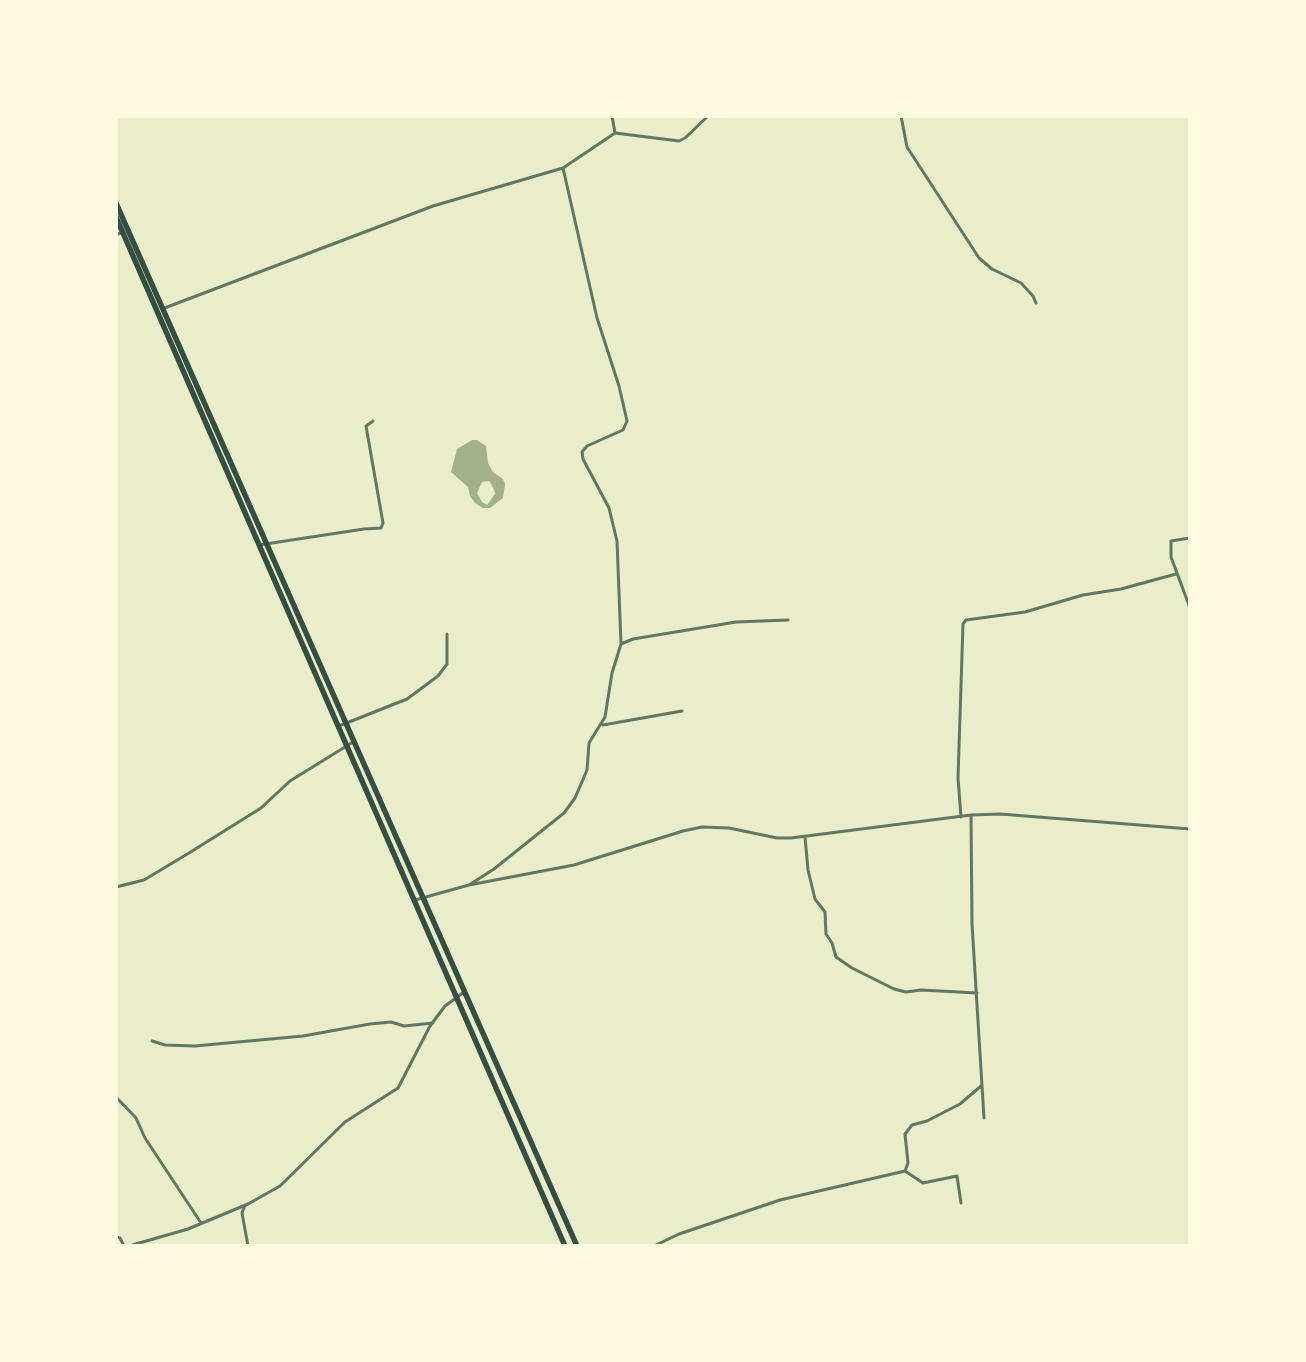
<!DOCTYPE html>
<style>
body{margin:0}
#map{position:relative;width:1306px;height:1362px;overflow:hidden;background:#e9edc9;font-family:Spectral,serif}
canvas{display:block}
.frame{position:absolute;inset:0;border:118px solid #fefae0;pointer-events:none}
</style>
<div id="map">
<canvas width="1306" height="1362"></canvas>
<div class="frame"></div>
</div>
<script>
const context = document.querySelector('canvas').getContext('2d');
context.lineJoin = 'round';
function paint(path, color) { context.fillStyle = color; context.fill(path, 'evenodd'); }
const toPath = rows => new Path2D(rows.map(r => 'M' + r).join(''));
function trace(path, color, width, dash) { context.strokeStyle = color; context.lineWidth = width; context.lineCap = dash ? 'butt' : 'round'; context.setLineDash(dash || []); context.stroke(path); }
const water = toPath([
 [472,440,477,440,486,446,488,463,493,472,503,479,505,484,503,498,490,508,483,508,475,503,470,496,468,487,451,472,457,449],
 [489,481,494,489,495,494,487,505,482,502,477,493,482,482]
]);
const minor = toPath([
 [612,116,615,133],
 [901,116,907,147,979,258,992,269,1021,283,1033,296,1036,303],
 [116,235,123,232],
 [162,309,433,206,563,168,615,133,679,141,685,138,708,116],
 [1190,538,1171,541,1171,557,1190,608],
 [259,545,364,529,381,528,383,523,366,426,373,421],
 [621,644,633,639,736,622,788,620],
 [603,725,682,711],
 [339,726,407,699,438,676,447,664,447,634],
 [971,815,972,924,984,1118],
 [961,817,958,778,963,624,966,620,1025,612,1083,595,1121,589,1176,574],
 [805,837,808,870,815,899,825,912,826,934,832,943,836,957,852,968,894,989,906,992,921,990,977,993],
 [469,885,494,869,564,813,575,798,587,770,589,743,605,717,612,673,621,644,617,541,609,508,583,459,582,452,587,446,623,430,627,421,619,386,597,318,563,168],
 [116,887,144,880,189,853,261,808,290,781,353,742],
 [415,900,469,885,574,865,683,831,702,827,729,828,777,838,791,838,971,815,1000,814,1190,829],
 [152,1041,165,1045,195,1046,303,1036,370,1024,391,1022,404,1026,433,1023],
 [116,1097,136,1118,145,1138,201,1223],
 [905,1171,908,1163,905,1134,912,1125,927,1121,960,1104,981,1086],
 [245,1205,242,1213,248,1246],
 [116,1237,120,1238,124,1246],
 [129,1246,188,1229,248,1204,280,1186,345,1122,398,1088,430,1026,445,1006,464,992],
 [654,1246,679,1234,780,1200,905,1171,923,1183,957,1176,961,1203]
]);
const trunk = toPath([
 [116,203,577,1246],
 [116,217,565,1246]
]);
paint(water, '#a3b18a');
trace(minor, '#617663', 3);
trace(trunk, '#344e41', 5.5);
</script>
